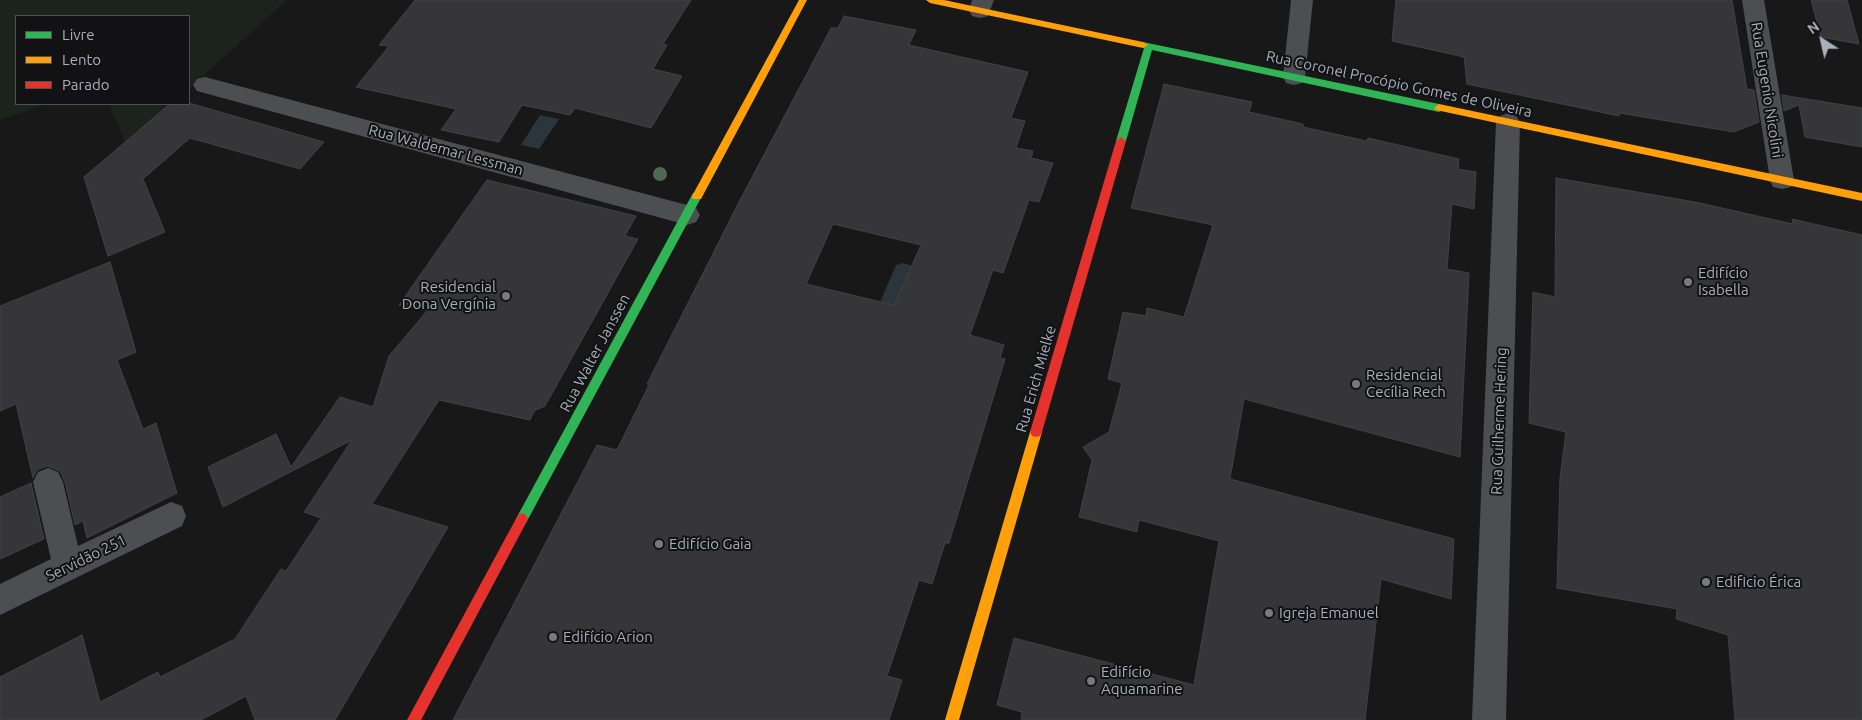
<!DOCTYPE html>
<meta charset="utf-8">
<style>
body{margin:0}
#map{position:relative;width:1862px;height:720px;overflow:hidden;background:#181819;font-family:Ubuntu,sans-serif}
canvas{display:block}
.legend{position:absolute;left:15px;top:15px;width:175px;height:90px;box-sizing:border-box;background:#121215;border:1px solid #4e5157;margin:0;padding:6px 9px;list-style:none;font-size:15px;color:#a8b0bb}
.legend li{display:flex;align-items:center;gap:10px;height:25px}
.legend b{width:25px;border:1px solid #4e5157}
.north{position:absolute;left:1797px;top:15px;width:50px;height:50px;-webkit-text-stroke:4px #121215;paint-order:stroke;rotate:325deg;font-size:14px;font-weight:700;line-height:20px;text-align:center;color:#a8b0bb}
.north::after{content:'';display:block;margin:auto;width:18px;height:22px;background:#a8b0bb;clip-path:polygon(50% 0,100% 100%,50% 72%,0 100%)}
</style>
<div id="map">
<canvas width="1862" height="720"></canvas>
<ul class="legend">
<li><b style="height:6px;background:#30b455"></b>Livre</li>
<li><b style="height:6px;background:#ff9f0a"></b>Lento</li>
<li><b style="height:6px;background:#e5322d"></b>Parado</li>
</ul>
<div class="north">N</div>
</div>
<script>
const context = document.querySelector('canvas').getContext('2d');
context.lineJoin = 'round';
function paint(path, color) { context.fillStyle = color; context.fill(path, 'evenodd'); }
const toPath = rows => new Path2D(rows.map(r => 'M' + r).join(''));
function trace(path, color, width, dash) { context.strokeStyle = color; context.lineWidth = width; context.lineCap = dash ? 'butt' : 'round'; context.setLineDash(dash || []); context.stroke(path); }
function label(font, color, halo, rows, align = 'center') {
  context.font = font + ' Ubuntu,sans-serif'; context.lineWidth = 4; context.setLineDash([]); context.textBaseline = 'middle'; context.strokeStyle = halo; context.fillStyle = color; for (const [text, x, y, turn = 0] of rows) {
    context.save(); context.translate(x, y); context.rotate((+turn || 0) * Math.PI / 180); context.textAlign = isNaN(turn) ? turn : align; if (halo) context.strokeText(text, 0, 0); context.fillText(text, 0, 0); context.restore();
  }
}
const green = toPath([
 [0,0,287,0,189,89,189,16,16,16,16,104,46,104,0,120],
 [109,104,173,104,127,146]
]);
const water = toPath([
 [540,115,559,119,539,149,521,145],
 [903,263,916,267,902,307,885,306,881,300,896,265]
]);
const building = toPath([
 [415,0,691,0,663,44,667,45,653,69,682,76,651,128,575,108,570,115,522,105,499,142,441,130,456,109,356,87,389,46,379,45,415,0],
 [1396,0,1732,0,1747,89,1754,90,1759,122,1734,132,1619,113,1619,116,1467,84,1464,57,1392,41,1396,0],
 [1811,0,1847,0,1859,44,1821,37,1811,0],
 [844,16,916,30,909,45,1028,72,1011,118,1025,121,1016,148,1033,151,1031,158,1053,163,1039,202,1029,200,1003,273,993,270,970,335,1004,345,1000,358,1005,359,949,543,945,543,932,584,919,580,887,676,902,680,889,720,453,720,597,445,617,450,649,385,647,384,739,202,831,28,838,28,844,16],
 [833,224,921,245,894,305,806,284,833,224],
 [1164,84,1252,102,1249,112,1303,124,1303,127,1367,141,1368,138,1459,159,1458,169,1476,172,1474,209,1452,204,1447,269,1469,273,1460,457,1244,399,1230,479,1454,539,1451,599,1381,579,1365,720,1021,720,1022,712,997,705,1014,638,1194,685,1219,541,1139,520,1137,532,1079,517,1092,460,1083,447,1109,432,1122,383,1108,379,1123,312,1146,316,1147,308,1184,317,1213,225,1131,208,1164,84],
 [1782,95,1862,108,1862,147,1805,137,1799,105,1784,111,1782,95],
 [189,103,324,142,300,169,190,138,143,179,165,232,108,256,84,177,170,104,189,103],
 [1556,178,1695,202,1793,224,1792,219,1862,235,1862,720,1735,720,1728,635,1676,619,1677,609,1557,588,1560,478,1566,432,1529,423,1533,292,1555,297,1556,178],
 [487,180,636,216,625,236,638,239,545,406,534,411,530,420,439,400,372,504,448,527,335,720,255,720,246,696,201,720,0,720,0,677,82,635,100,702,158,672,160,677,235,639,281,569,286,571,321,518,304,512,352,440,223,507,208,467,276,434,291,467,340,397,373,407,389,356,427,311,399,305,487,180],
 [110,262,136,352,117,360,143,429,156,423,177,493,87,538,83,521,75,525,65,482,60,471,47,466,37,470,33,478,16,404,0,411,0,306,110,262],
 [31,483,44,539,0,559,0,497,31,483]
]);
const street = toPath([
 [972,0,994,0,988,16,980,18,972,16,969,11,972,0],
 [1291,0,1313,0,1305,77,1302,83,1294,85,1286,83,1283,77,1291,0],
 [1742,0,1764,0,1794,180,1791,187,1782,189,1773,187,1770,180,1742,0],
 [205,77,687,205,696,208,700,215,696,222,687,225,197,91,193,85,197,79,205,77],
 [1508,113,1516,116,1520,122,1506,720,1472,720,1496,122,1500,116,1508,113],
 [48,468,58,472,63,482,78,546,171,502,182,506,186,516,182,526,0,615,0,584,51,559,33,482,38,472,48,468]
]);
const fast = toPath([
 [1143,42,1439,104,1444,108,1439,112,1152,50,1126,141,1121,145,1116,141,1144,48,1138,45,1143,42],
 [697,192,702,196,526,523,522,525,518,523,516,519,518,515,693,193,697,192]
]);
const slow = toPath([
 [799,0,807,0,701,199,693,199,692,196,799,0],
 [926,0,944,0,1143,42,1148,45,1143,48,930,3,926,0],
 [1439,104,1862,193,1862,201,1436,110,1434,108,1439,104],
 [1036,427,1040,428,1042,432,959,720,945,720,1030,432,1032,428,1036,427]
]);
const jam = toPath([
 [1121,137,1126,141,1042,432,1040,436,1036,437,1032,436,1030,432,1116,141,1121,137],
 [522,513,526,515,528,519,526,523,421,720,407,720,518,515,522,513]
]);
const trees = [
 [660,174]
];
const markers = [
 [1688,282,5,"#767b82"],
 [506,296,5,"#767b82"],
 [1356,384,5,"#767b82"],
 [659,544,5,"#767b82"],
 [1706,582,5,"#767b82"],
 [1269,613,5,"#767b82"],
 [553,637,5,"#767b82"],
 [1091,681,5,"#767b82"]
];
const streetNames = [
 ["Rua Coronel Procópio Gomes de Oliveira",1399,84,12],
 ["Rua Eugenio Nicolini",1767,90,81],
 ["Rua Waldemar Lessman",446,150,15],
 ["Rua Walter Janssen",595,353,-62],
 ["Rua Erich Mielke",1036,379,-74],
 ["Rua Guilherme Hering",1499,421,-88],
 ["Servidão 251",86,558,-26]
];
const poiNames = [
 ["Edifício",1698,273],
 ["Isabella",1698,290],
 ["Residencial",496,287,"right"],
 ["Dona Vergínia",496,304,"right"],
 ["Residencial",1366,375],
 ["Cecília Rech",1366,392],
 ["Edifício Gaia",669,544],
 ["Edificio Érica",1716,582],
 ["Igreja Emanuel",1279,613],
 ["Edifício Arion",563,637],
 ["Edifício",1101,672],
 ["Aquamarine",1101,689]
];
paint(green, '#1c231c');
paint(water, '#2a353c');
paint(building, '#363638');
trace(building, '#414245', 1);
paint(street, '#4c4e52');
paint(fast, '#30b455');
paint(slow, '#ff9f0a');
paint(jam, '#e5322d');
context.fillStyle = '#516751';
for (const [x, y] of trees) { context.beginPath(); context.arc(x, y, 7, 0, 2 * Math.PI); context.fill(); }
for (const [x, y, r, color] of markers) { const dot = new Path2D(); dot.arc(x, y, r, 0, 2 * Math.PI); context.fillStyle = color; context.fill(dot); trace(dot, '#121215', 2); }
label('15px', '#a8b0bb', '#121215', streetNames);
label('15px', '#a8b0bb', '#121215', poiNames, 'left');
</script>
